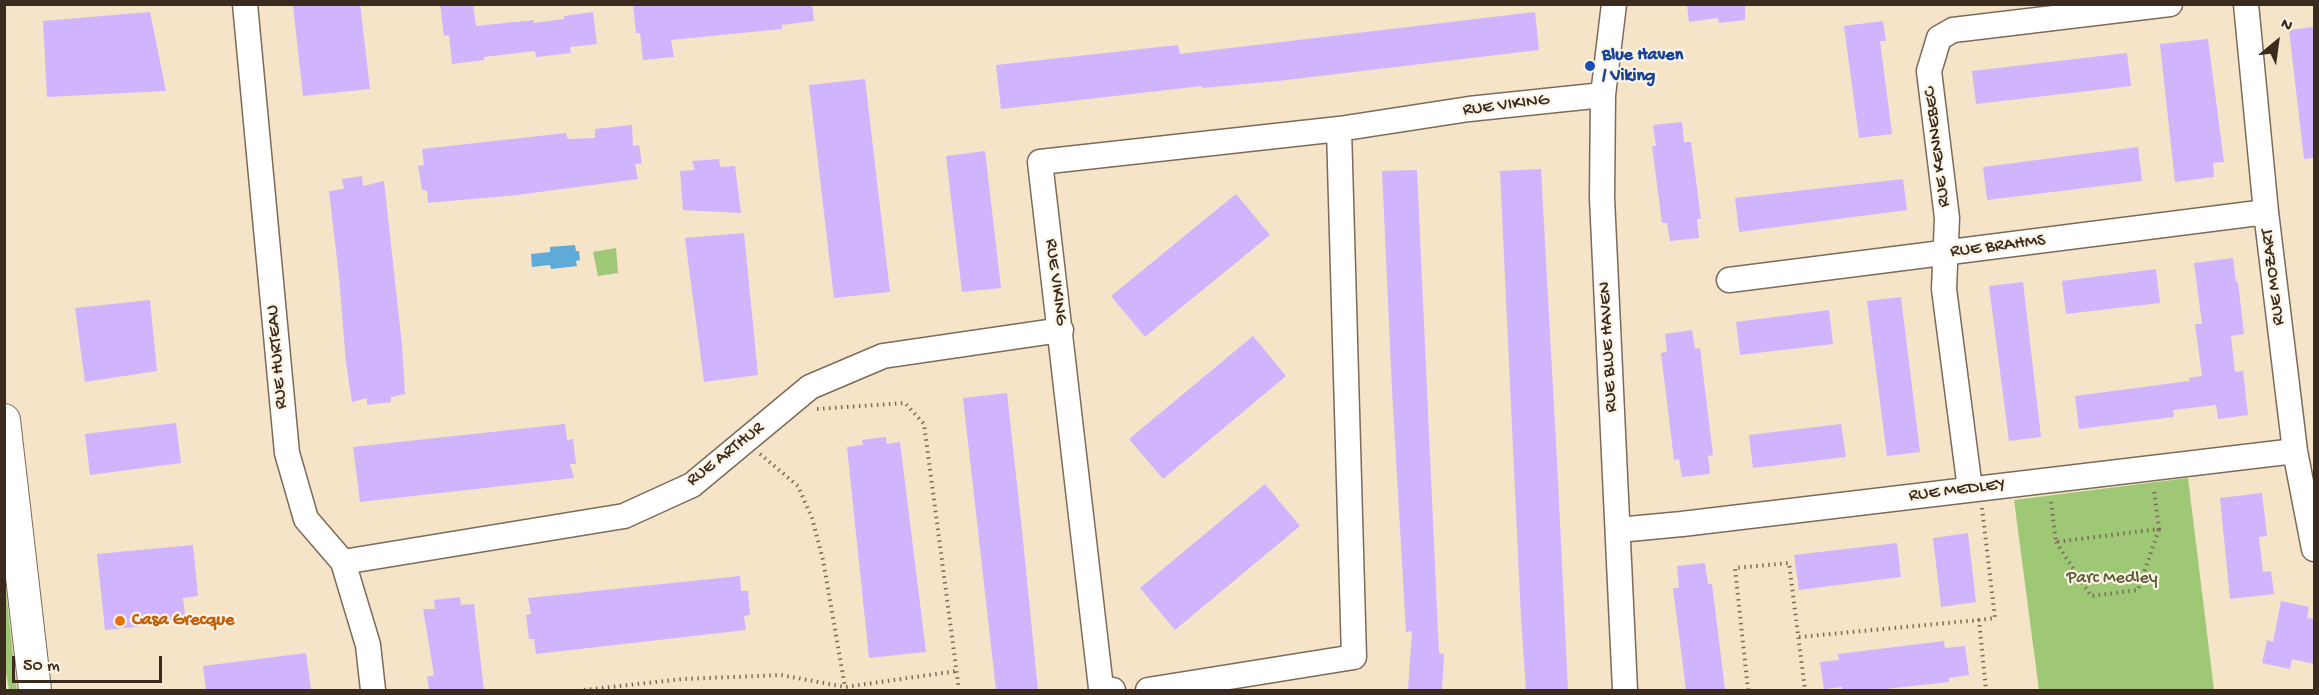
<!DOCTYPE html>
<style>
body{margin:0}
#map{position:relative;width:2319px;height:695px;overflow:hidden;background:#f6e4c9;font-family:"Gochi Hand",sans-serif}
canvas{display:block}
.frame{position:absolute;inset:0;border:6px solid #3b2a1e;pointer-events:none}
.north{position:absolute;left:2247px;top:12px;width:60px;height:60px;-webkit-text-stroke:4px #fcf5e5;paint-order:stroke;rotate:29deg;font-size:16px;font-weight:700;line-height:24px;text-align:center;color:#3b2a1e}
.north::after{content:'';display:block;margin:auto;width:21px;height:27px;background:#3b2a1e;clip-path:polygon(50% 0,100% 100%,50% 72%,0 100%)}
.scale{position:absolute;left:12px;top:656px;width:150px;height:27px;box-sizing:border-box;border:3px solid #3b2a1e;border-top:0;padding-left:8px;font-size:18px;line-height:21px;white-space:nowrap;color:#3b2a1e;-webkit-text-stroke:4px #fcf5e5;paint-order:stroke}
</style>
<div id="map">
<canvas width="2319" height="695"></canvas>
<div class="frame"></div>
<div class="north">N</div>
<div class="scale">50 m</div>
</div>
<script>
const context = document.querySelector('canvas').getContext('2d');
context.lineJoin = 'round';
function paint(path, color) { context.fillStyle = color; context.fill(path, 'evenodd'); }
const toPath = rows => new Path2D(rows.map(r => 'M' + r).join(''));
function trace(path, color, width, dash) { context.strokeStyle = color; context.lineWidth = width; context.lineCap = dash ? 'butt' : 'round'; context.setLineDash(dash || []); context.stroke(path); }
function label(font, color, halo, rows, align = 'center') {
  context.font = font + ' "Gochi Hand",sans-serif'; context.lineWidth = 4.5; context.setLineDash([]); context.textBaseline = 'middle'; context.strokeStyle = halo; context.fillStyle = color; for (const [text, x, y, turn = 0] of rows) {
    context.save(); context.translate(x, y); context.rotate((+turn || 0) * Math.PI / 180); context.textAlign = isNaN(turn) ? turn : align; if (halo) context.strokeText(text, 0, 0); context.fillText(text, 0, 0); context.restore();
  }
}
const green = toPath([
 [616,248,618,273,598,276,593,252],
 [2188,478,2214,690,2039,690,2014,500],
 [4,573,10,628,17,690,9,690,5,667]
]);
const water = toPath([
 [575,245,576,251,579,251,580,260,576,261,577,266,551,269,550,265,532,267,531,254,550,252,550,247]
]);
const building = toPath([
 [306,4,360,4,370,89,303,96,293,6],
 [440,4,473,4,476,26,534,20,534,23,564,19,564,16,593,12,597,44,570,47,571,53,536,57,535,51,484,57,484,60,452,64,449,35,444,36],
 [633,4,812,4,814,21,782,25,782,29,671,40,674,57,643,60,640,33,636,33],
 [1687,4,1745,4,1745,20,1719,23,1718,18,1689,22],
 [150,12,166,91,47,97,43,21],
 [1535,12,1539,50,1278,81,1202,88,1202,86,1001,109,996,65,1178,45,1180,54],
 [1883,21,1886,41,1880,41,1892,134,1859,138,1844,26],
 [2314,27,2314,158,2304,159,2289,30],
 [2208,39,2224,162,2213,163,2214,177,2175,182,2160,44],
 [2127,53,2131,86,1976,104,1972,71],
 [865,79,890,292,834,298,809,85],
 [1682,122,1684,142,1691,142,1701,219,1697,219,1699,238,1670,241,1667,223,1662,223,1652,146,1656,146,1653,125],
 [632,125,633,146,639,145,642,163,635,164,638,179,517,195,428,203,427,191,422,190,418,166,424,165,422,149,566,133,568,139,595,138,595,129],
 [2138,147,2142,181,1987,200,1983,167],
 [985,151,1001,288,962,292,946,156],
 [719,159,720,167,735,166,741,213,683,210,680,171,695,170,692,161],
 [1541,169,1558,480,1568,690,1526,690,1521,619,1500,171],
 [1417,170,1439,653,1444,654,1442,690,1408,690,1412,631,1406,632,1392,390,1382,171],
 [362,176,363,186,384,181,402,345,405,394,391,397,391,402,367,405,367,398,352,402,346,363,339,277,329,191,344,189,342,179],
 [1903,179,1907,210,1739,232,1735,198],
 [1236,194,1270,235,1145,337,1111,296],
 [744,233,758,375,704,382,685,238],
 [2233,258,2236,282,2238,282,2244,334,2231,336,2235,372,2243,371,2248,415,2218,419,2216,405,2173,410,2174,417,2079,429,2075,396,2189,381,2189,378,2202,376,2195,324,2202,324,2194,263],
 [2156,269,2160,303,2066,314,2062,281],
 [2023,282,2041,437,2009,441,1989,286],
 [1901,297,1920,452,1887,456,1867,301],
 [150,300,157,371,85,382,75,308],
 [1829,310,1833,344,1740,355,1736,322],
 [1692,330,1695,349,1700,348,1713,455,1708,456,1710,474,1682,477,1679,459,1674,460,1661,353,1667,352,1665,334],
 [1253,336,1286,376,1163,479,1129,439],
 [1007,393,1022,530,1038,690,996,690,963,398],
 [176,423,181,463,90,475,85,434],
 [565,424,567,440,573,439,576,464,570,464,574,478,360,502,353,447],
 [1841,424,1846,457,1753,468,1749,435],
 [886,437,887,444,900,442,926,652,869,658,847,447,863,445,862,440],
 [1265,484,1300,526,1175,630,1140,588],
 [2262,493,2267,536,2259,537,2263,572,2271,571,2274,594,2230,599,2220,498],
 [1968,533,1976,602,1941,607,1933,538],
 [1897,543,1901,577,1799,590,1794,555],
 [193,545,198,596,183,598,186,622,105,630,97,554],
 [1705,563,1708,584,1712,584,1725,689,1686,690,1673,588,1679,588,1677,566],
 [740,576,741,591,748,591,750,615,744,616,746,630,536,654,534,639,529,639,526,615,531,614,528,598],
 [460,597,461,605,474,604,484,690,429,690,427,677,434,675,423,609,435,609,434,600],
 [2281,601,2309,607,2307,618,2314,619,2314,664,2292,659,2290,669,2262,663,2267,640,2273,642],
 [1944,641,1945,648,1965,646,1969,675,1949,678,1949,682,1876,690,1842,690,1842,687,1824,689,1820,662,1839,660,1838,654],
 [306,653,311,690,206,690,203,666]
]);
const path = toPath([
 [817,409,905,403,924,424,959,690],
 [760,454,798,486,812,518,823,560,845,687],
 [2051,502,2056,542,2159,529,2154,489],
 [1982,508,1995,618,1979,620,1986,690],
 [2056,542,2091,596,2138,590,2159,529],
 [1799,637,1979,620],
 [584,690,683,679,781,675,845,687,957,671],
 [1748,690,1735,568,1789,563,1805,690]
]);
const minor = toPath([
 [245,4,287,453,306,519,343,562,368,645,373,690],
 [1614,4,1603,95,1602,198,1625,690],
 [2246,4,2266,212,2295,451,2314,549],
 [1729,280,2266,212],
 [1970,489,1944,289,1947,218,1929,71,1939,38,1953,30,2170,4],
 [1618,530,1682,524,2295,451],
 [343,562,624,516,692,485,810,387,883,356,1061,330],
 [1113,690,1101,688,1040,162,1339,129,1469,109,1603,95],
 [1148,690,1354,657,1339,129]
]);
const major = toPath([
 [4,420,35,690]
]);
const markers = [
 [1590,66,6,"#1a4fb4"],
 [120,621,6,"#e8710a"]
];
const transitNames = [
 ["Blue Haven",1602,56],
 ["/ Viking",1602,77]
];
const streetNames = [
 ["RUE VIKING",1506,106,-7],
 ["RUE KENNEBEC",1938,147,-97],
 ["RUE BRAHMS",1998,247,-7],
 ["RUE MOZART",2274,277,-97],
 ["RUE VIKING",1055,282,83],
 ["RUE BLUE HAVEN",1609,347,-93],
 ["RUE HURTEAU",278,357,-95],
 ["RUE ARTHUR",726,455,-38],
 ["RUE MEDLEY",1957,491,-7]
];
const parkNames = [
 ["Parc Medley",2112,579]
];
const foodNames = [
 ["Casa Grecque",132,621]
];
paint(green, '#9ec875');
paint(water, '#5fabd7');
paint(building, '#d0b4fe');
trace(minor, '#7c6b5a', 27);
trace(major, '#7c6b5a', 34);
trace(path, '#7c6b5a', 4, [1.5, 4.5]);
trace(minor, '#fff', 24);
trace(major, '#fff', 32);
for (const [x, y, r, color] of markers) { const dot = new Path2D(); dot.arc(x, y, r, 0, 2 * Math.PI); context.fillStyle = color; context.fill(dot); trace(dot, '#fcf5e5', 2); }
label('bold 18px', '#164399', '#fcf5e5', transitNames, 'left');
label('18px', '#3b2a1e', '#fcf5e5', streetNames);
label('18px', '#595938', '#fcf5e5', parkNames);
label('bold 18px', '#c56008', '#fcf5e5', foodNames, 'left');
</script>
